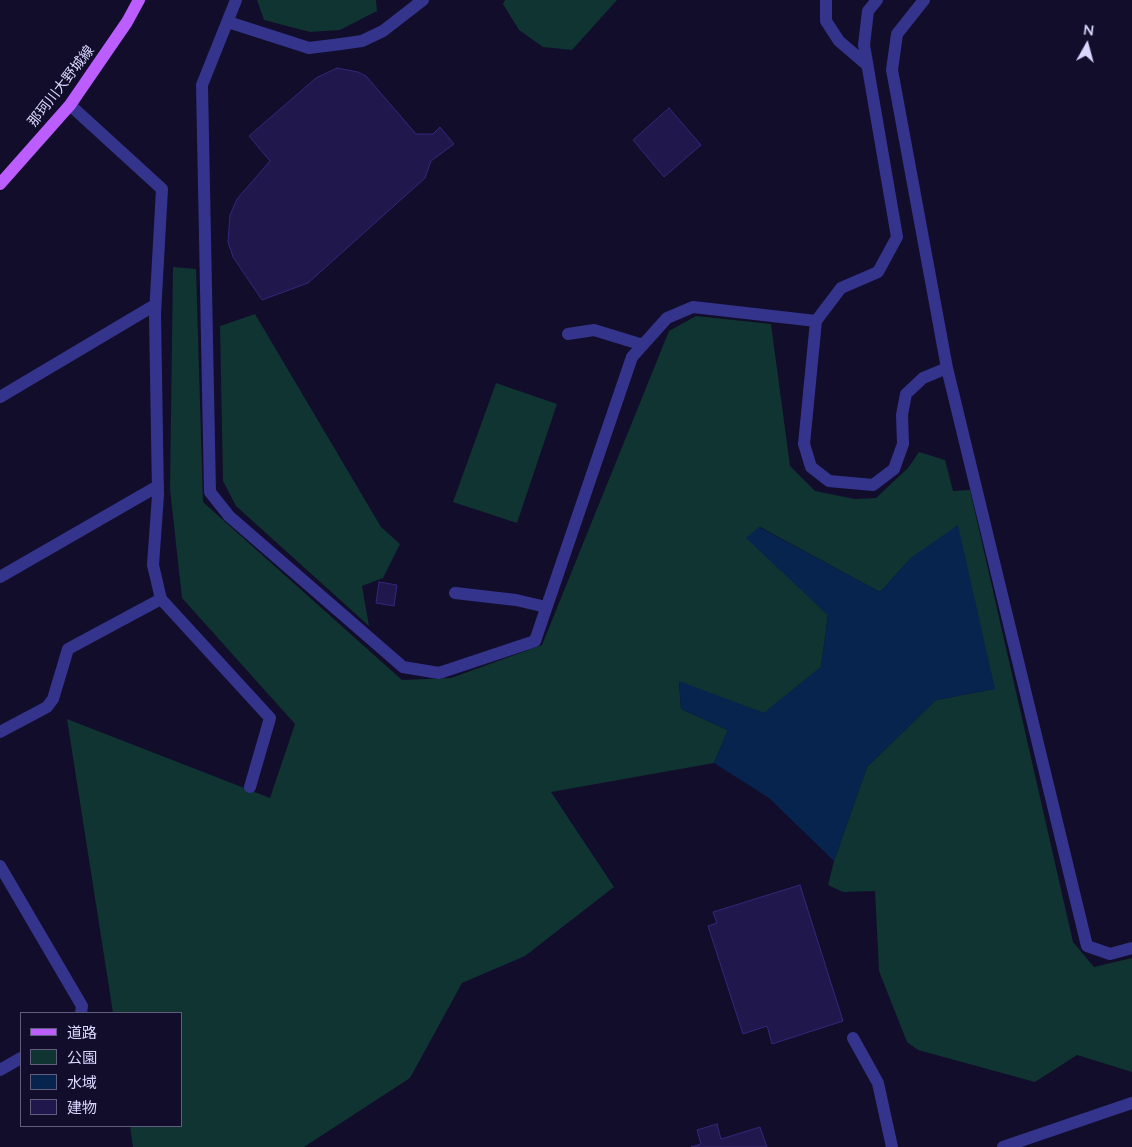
<!DOCTYPE html>
<meta charset="utf-8">
<style>
body{margin:0}
#map{position:relative;width:1132px;height:1147px;overflow:hidden;background:#110d2a;font-family:Lato,"Noto Sans JP",sans-serif}
canvas{display:block}
.legend{position:absolute;left:20px;top:1012px;width:162px;height:115px;box-sizing:border-box;background:#110d2a;border:1px solid #615d7f;margin:0;padding:6px 9px;list-style:none;font-size:15px;color:#d9d6ff}
.legend li{display:flex;align-items:center;gap:10px;height:25px}
.legend b{width:25px;border:1px solid #615d7f}
.north{position:absolute;left:1062px;top:20px;width:50px;height:50px;-webkit-text-stroke:4px #110d2a;paint-order:stroke;rotate:7deg;font-size:14px;font-weight:700;line-height:20px;text-align:center;color:#d9d6ff}
.north::after{content:'';display:block;margin:auto;width:18px;height:22px;background:#d9d6ff;clip-path:polygon(50% 0,100% 100%,50% 72%,0 100%)}
</style>
<div id="map">
<canvas width="1132" height="1147"></canvas>
<ul class="legend">
<li><b style="height:6px;background:#bc5dff"></b>道路</li>
<li><b style="height:14px;background:#103432"></b>公園</li>
<li><b style="height:14px;background:#07244f"></b>水域</li>
<li><b style="height:14px;background:#20184d"></b>建物</li>
</ul>
<div class="north">N</div>
</div>
<script>
const context = document.querySelector('canvas').getContext('2d');
context.lineJoin = 'round';
function paint(path, color) { context.fillStyle = color; context.fill(path, 'evenodd'); }
const toPath = rows => new Path2D(rows.map(r => 'M' + r).join(''));
function trace(path, color, width, dash) { context.strokeStyle = color; context.lineWidth = width; context.lineCap = dash ? 'butt' : 'round'; context.setLineDash(dash || []); context.stroke(path); }
function label(font, color, halo, rows, align = 'center') {
  context.font = font + ' Lato,"Noto Sans JP",sans-serif'; context.lineWidth = 4.5; context.setLineDash([]); context.textBaseline = 'middle'; context.strokeStyle = halo; context.fillStyle = color; for (const [text, x, y, turn = 0] of rows) {
    context.save(); context.translate(x, y); context.rotate((+turn || 0) * Math.PI / 180); context.textAlign = isNaN(turn) ? turn : align; if (halo) context.strokeText(text, 0, 0); context.fillText(text, 0, 0); context.restore();
  }
}
const green = toPath([
 [257,0,376,0,377,11,340,30,310,32,264,20],
 [505,0,617,0,572,50,543,47,519,30,503,4],
 [173,267,196,269,203,502,402,680,451,678,542,645,669,331,696,316,771,324,790,466,815,491,855,499,876,498,908,468,919,452,945,460,953,491,970,490,1073,942,1094,967,1132,958,1132,1072,1077,1055,1035,1082,918,1050,907,1042,879,971,875,891,843,892,828,885,834,861,867,767,936,700,995,689,912,557,880,592,760,527,747,538,828,615,821,667,764,713,679,682,681,709,728,730,714,763,551,792,614,887,525,956,462,983,410,1078,304,1147,133,1147,130,1126,181,1126,181,1013,113,1013,67,719,270,798,295,724,182,598,170,489],
 [255,314,381,527,400,544,383,578,362,586,369,626,236,506,223,481,220,326],
 [496,383,557,404,517,523,453,502]
]);
const water = toPath([
 [958,525,995,689,936,700,867,767,834,861,769,798,714,763,728,730,681,709,679,681,764,713,821,667,828,615,746,538,759,527,880,592,912,557]
]);
const building = toPath([
 [337,68,358,72,366,76,416,134,433,134,440,127,454,144,431,161,425,178,308,283,262,300,233,257,228,242,230,215,237,199,270,161,249,136,316,78,337,68],
 [669,108,701,145,664,177,633,140,669,108],
 [379,582,397,585,394,606,376,603,379,582],
 [800,885,843,1021,772,1044,767,1026,743,1034,708,926,717,923,713,912,800,885],
 [717,1124,721,1139,760,1127,767,1147,691,1147,701,1144,697,1130,717,1124]
]);
const minor = toPath([
 [236,0,202,85,210,492,229,516,403,667,439,673,535,641,632,357,667,318,693,307,816,321,804,444,811,467,829,481,873,485,894,469,903,444,902,415,906,394,923,378,947,368,1087,946,1110,954,1132,948],
 [826,0,826,21,839,41,867,65],
 [924,0,897,34,892,70,947,368],
 [228,22,309,48,341,44,362,41,383,31,423,0],
 [70,105,162,189,155,314,158,495,153,565,161,599,270,718,250,787],
 [816,321,841,288,878,272,897,237,864,45,868,11,877,0],
 [568,334,594,330,643,345],
 [0,397,155,305],
 [0,577,158,486],
 [455,593,516,600,546,607],
 [0,732,47,707,53,699,68,649,161,599],
 [0,866,82,1006,81,1013],
 [853,1038,878,1083,892,1147],
 [0,1070,21,1058],
 [1003,1147,1132,1103]
]);
const major = toPath([
 [0,184,70,105,127,22,139,0]
]);
const streetNames = [
 ["那珂川大野城線",61,86,-52]
];
paint(green, '#103432');
paint(water, '#07244f');
paint(building, '#20184d');
trace(building, '#35277b', 1);
trace(minor, '#34348d', 12);
trace(major, '#bc5dff', 12);
label('14px', '#d9d6ff', '#110d2a', streetNames);
</script>
